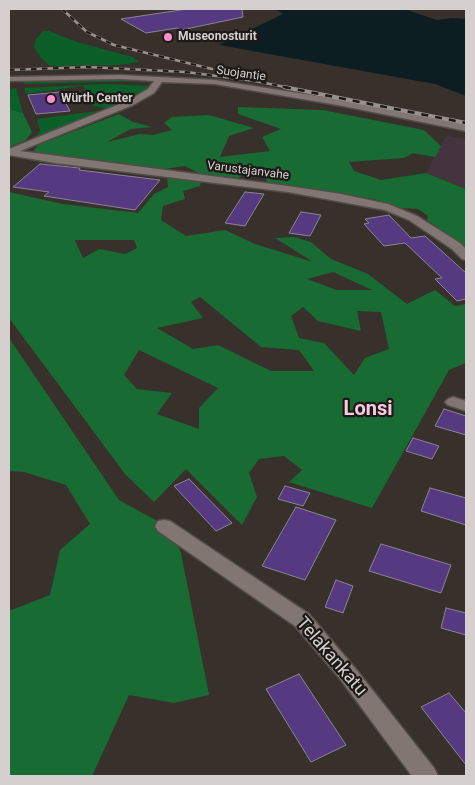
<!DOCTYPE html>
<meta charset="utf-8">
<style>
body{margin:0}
#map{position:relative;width:475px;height:785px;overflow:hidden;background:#38302b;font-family:Roboto,sans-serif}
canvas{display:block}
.frame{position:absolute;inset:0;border:10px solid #d5d0cd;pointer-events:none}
</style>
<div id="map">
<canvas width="475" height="785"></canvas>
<div class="frame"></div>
</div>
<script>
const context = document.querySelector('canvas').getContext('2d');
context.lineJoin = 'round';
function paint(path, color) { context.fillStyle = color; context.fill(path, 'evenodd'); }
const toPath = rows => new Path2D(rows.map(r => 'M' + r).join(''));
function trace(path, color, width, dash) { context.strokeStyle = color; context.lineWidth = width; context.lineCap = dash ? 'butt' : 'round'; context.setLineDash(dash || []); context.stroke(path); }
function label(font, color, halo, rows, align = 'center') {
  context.font = font + ' Roboto,sans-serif'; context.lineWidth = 4.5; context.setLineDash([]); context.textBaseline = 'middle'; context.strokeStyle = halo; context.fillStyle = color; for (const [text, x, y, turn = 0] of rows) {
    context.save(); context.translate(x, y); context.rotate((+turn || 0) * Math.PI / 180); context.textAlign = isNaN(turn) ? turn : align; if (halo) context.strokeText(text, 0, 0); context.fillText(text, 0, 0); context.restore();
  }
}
const education = toPath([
 [446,136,466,139,466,189,426,173]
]);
const green = toPath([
 [43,31,49,31,77,42,133,57,139,62,119,65,50,66,41,58,34,47,36,39],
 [76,78,142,79,152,81,25,84,21,81],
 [106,84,151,86,136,99,109,109,93,106,83,86,26,94,24,88],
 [16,88,23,113,9,109,9,89],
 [96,111,102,111,36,137,40,130,37,119]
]);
const forest = toPath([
 [238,107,323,110,424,130,441,146,435,157,413,153,404,158,349,162,354,171,381,180,426,173,466,189,466,247,427,220,428,216,418,209,400,208,374,199,267,183,264,174,247,172,237,179,202,175,185,166,158,170,32,153,38,145,119,114,133,122,152,127,131,129,107,142,140,134,153,135,172,130,164,123,172,117,209,115,254,128,229,136,220,157,270,151,262,137,281,129,238,114],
 [9,109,23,113,32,132,26,140,9,147],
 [167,178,201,182,200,186,183,191,185,199,163,206,161,220,186,236,225,230,255,244,313,262,275,238,294,237,311,242,331,259,368,274,407,304,435,290,455,306,466,304,466,363,449,370,372,508,289,482,302,470,284,456,259,459,249,473,257,497,242,525,186,469,154,502,125,474,9,318,9,192,63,204,138,213,154,194,168,187],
 [75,240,134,240,137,248,125,254,99,249,83,258],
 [333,272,372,290,337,290,307,279],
 [200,297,261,347,299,350,314,371,271,371,218,345,193,349,157,328,203,318,191,302],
 [303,307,318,321,361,331,357,311,381,312,389,349,365,358,354,375,324,343,299,338,291,316],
 [139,350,218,388,199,408,199,429,157,414,172,393,137,389,124,375],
 [9,338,119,500,170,528,181,553,209,695,174,703,129,695,92,776,9,776,9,611,50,595,60,550,90,524,66,485,24,472,9,471]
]);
const water = toPath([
 [275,9,404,9,437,20,452,18,466,19,466,96,435,84,219,45,283,14]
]);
const building = toPath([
 [187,9,242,9,243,17,181,30,177,28,146,33,121,19,187,9],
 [60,92,70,111,36,114,28,95,60,92],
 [40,164,80,168,79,170,160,180,135,210,44,196,49,192,13,187,40,164],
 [245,192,264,194,245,226,225,223,245,192],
 [301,212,321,215,310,236,289,233,301,212],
 [389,215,411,238,425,236,466,273,466,299,457,301,435,279,442,278,405,243,384,246,364,224,369,223,365,219,389,215],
 [444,409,466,416,466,435,435,426,444,409],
 [413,438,439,446,432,459,406,451,413,438],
 [189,479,232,523,216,531,174,486,189,479],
 [285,486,310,493,303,506,278,499,285,486],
 [430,488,466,498,466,525,421,511,430,488],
 [296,507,336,520,305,580,262,566,296,507],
 [381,544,451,565,441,593,369,571,381,544],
 [336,580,353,586,343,613,325,607,336,580],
 [446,608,466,613,466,635,441,628,446,608],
 [299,674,346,745,311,762,266,689,299,674],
 [449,693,466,713,466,765,421,707,449,693]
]);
const minor = toPath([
 [120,75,215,80,343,100,466,125,466,131,343,106,215,84,162,82,154,93,133,105,20,151,288,186,341,194,388,204,417,216,460,243,466,249,466,260,462,259,452,249,409,220,385,210,288,192,55,163,9,155,9,149,127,101,148,89,154,81,120,79,9,81,9,77,120,75],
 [453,397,466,401,466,411,448,405,445,402,448,399,453,397],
 [164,520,170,521,309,614,355,668,434,768,438,776,412,776,341,680,295,626,158,531,155,526,158,521,164,520]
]);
const railFar1 = toPath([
 [62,9,87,32,114,45,212,69],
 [9,70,88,67,186,72,255,81,290,88]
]);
const rail = toPath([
 [284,87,466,123]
]);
const markers = [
 [168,37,5,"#f890cb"],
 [51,99,5,"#f890cb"]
];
const farPoinames = [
 ["Museonosturit",178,37],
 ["Würth Center",61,99]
];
const farStreetnames = [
 ["Suojantie",241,74,8],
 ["Varustajanvahe",248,171,7]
];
const nearStreetnames = [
 ["Telakankatu",331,657,49]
];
const districtNames = [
 ["Lonsi",368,410]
];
paint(education, '#433440');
paint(green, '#0b5f29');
paint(forest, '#186b32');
paint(water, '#0d1e22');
paint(building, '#553a82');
trace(building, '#898690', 1);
trace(minor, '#534c48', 3);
paint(minor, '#817672');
trace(railFar1, '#98928e', 2.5);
trace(rail, '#98928e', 4);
trace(railFar1, '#1d1917', 2, [5.5]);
trace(rail, '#1d1917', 2.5, [7]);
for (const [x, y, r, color] of markers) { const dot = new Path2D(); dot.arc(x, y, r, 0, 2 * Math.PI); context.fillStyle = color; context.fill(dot); trace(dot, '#1d1917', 2); }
label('bold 12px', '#d5d0cd', '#1d1917', farPoinames, 'left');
label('12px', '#d5d0cd', '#1d1917', farStreetnames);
label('18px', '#d5d0cd', '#1d1917', nearStreetnames);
label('bold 20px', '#f9cbe2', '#1d1917', districtNames);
</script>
